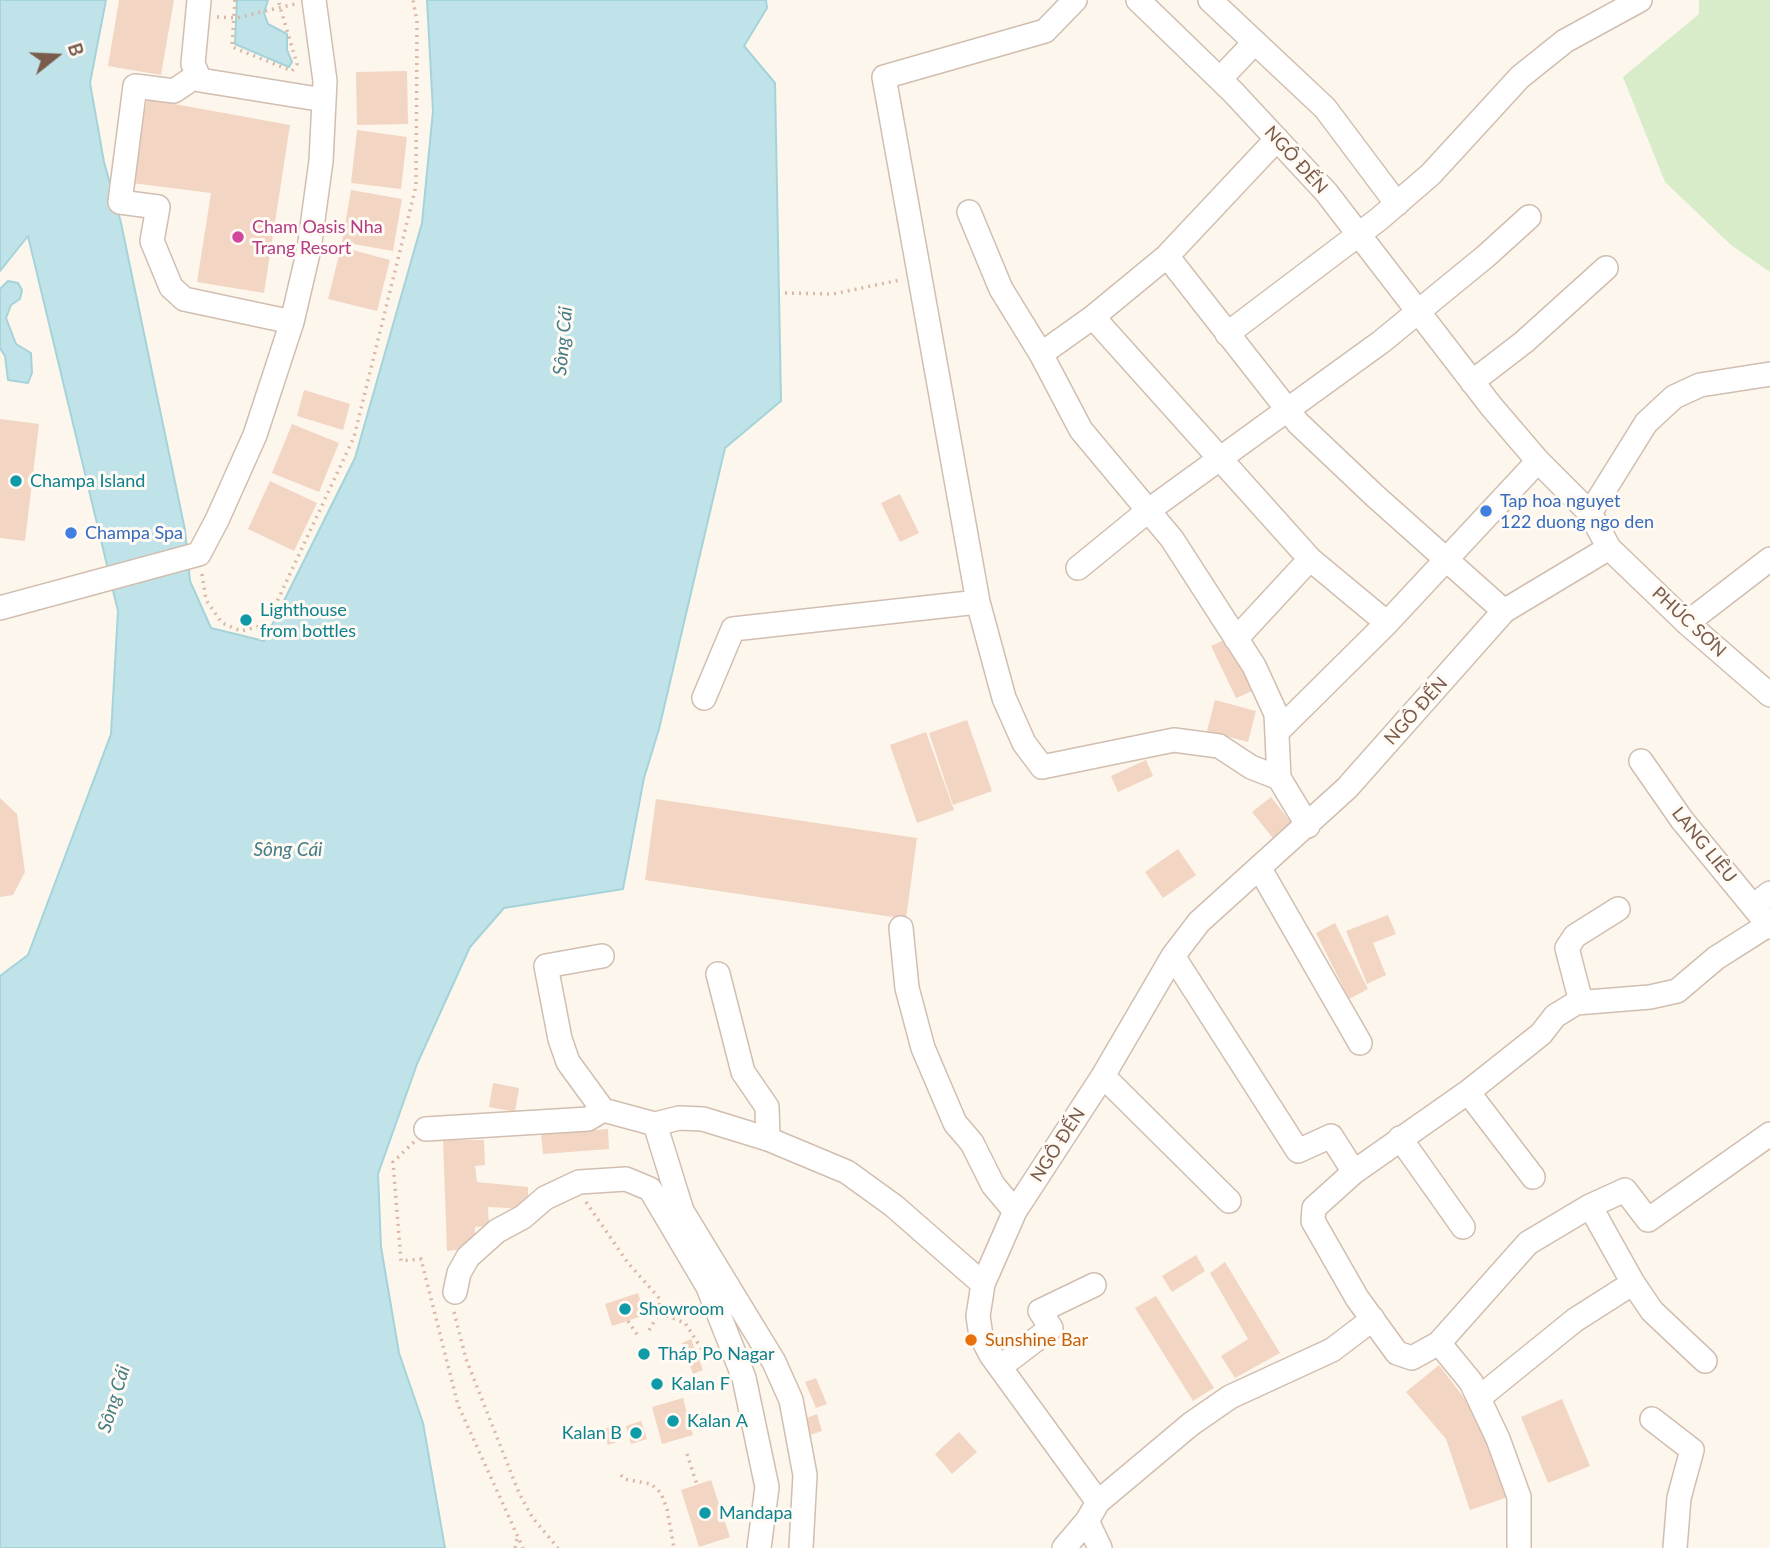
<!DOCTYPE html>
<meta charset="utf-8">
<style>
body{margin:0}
#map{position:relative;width:1770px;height:1548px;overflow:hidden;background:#fdf6ec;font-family:Lato,sans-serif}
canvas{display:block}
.north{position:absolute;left:21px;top:21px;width:70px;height:70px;-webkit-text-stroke:5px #fffaf3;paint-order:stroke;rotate:72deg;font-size:19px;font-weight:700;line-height:28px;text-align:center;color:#7a5c4d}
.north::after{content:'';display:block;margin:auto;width:24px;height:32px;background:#7a5c4d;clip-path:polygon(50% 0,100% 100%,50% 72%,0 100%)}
</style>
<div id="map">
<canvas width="1770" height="1548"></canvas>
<div class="north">B</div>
</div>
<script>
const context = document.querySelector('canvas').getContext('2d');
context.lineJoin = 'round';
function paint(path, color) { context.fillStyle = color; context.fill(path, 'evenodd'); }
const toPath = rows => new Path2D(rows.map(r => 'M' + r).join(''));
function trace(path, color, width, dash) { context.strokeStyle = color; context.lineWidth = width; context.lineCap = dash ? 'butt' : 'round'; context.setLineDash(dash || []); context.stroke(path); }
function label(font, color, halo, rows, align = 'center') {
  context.font = font + ' Lato,sans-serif'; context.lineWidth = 6; context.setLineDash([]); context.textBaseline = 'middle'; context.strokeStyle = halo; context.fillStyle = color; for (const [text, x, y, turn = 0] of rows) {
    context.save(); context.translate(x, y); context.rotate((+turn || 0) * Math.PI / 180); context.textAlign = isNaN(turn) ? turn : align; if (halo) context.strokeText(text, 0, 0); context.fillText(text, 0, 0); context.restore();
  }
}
const green = toPath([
 [1699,0,1770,0,1770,272,1731,245,1665,182,1623,77,1699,14]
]);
const water = toPath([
 [0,0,106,0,90,83,104,162,121,223,185,530,190,581,211,628,264,641,355,458,422,223,433,111,427,0,766,0,767,8,744,46,775,83,781,401,725,448,659,729,644,778,623,889,504,908,470,947,417,1064,378,1174,381,1247,399,1353,423,1423,445,1548,0,1548,0,976,28,955,111,734,118,611,28,236,0,271,0,0],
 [237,0,268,0,264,13,268,24,287,34,287,50,292,62,289,67,235,44,237,0],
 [8,281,18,283,22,290,20,299,11,305,6,318,16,344,31,353,32,373,28,383,8,380,5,356,0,348,0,289,8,281]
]);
const building = toPath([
 [119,0,174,0,161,75,108,66],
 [407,71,408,124,357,125,356,72],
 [147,99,290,125,264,293,197,282,211,193,132,183],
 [357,130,407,137,401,189,351,183],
 [351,190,402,199,393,251,342,242],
 [341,247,390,260,377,311,328,299],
 [304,390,350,404,343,430,297,416],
 [0,419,39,424,25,541,0,538],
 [292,424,339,443,319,492,272,473],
 [270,481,317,503,294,551,248,529],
 [900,494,919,533,900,542,881,503],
 [1230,637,1255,690,1236,698,1211,646],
 [1215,700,1256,711,1248,742,1207,731],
 [967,720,992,791,953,805,929,733],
 [926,732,954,810,917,823,890,745],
 [1146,760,1153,776,1118,792,1111,776],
 [1271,797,1295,827,1276,842,1252,812],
 [0,798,17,814,25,872,13,895,0,897],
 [656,799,917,838,906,919,645,880],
 [1178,849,1196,875,1163,898,1145,872],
 [1388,915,1396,934,1373,943,1386,975,1367,984,1346,931],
 [1335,923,1368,989,1349,999,1316,933],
 [493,1083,519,1088,515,1112,489,1107],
 [608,1129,609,1149,543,1154,541,1134],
 [443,1140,484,1140,485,1165,475,1166,477,1182,528,1187,528,1209,488,1207,489,1226,475,1227,475,1247,447,1251],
 [1196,1255,1205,1271,1172,1292,1162,1276],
 [1225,1262,1280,1353,1235,1378,1221,1356,1248,1339,1210,1273],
 [638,1293,645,1315,612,1326,605,1304],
 [1156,1296,1214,1388,1193,1401,1135,1308],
 [691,1339,703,1370,693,1374,682,1343],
 [1439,1365,1484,1424,1511,1496,1470,1510,1446,1439,1406,1392],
 [659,1378,663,1388,654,1391,651,1380],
 [816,1378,827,1404,816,1408,805,1382],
 [683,1398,693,1435,662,1444,652,1407],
 [1562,1399,1590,1466,1548,1483,1521,1417],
 [817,1414,822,1431,798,1439,793,1423],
 [641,1421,647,1439,631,1444,626,1426],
 [612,1426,617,1442,608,1445,602,1430],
 [959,1432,977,1452,952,1474,935,1454],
 [711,1480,730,1537,699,1547,681,1490]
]);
const path = toPath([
 [235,0,232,47,292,71,297,64,278,0],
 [217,17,236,18,295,4],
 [785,293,833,294,900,280],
 [202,574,206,600,222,623,241,631,261,626,274,608,354,437,416,186,417,21,413,0],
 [414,1142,393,1162,401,1261,421,1259,458,1405,523,1548],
 [586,1202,628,1263,660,1299,659,1313,647,1334],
 [454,1312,466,1359,519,1493,532,1517,558,1548],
 [660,1313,685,1323,703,1351,714,1358],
 [628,1321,638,1336],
 [687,1454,697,1485],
 [621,1475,624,1479,651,1484,661,1493,667,1509,674,1548],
 [515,1548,517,1539]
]);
const minor = toPath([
 [199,0,193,64,200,80,324,100],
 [1075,0,1045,31,884,77,978,602,1004,698,1024,743,1042,767,1174,740,1219,746,1251,767,1279,778],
 [1210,0,1325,108,1397,204],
 [196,76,174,91,135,86,120,202,158,207,152,241,171,287,184,299,292,322],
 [1220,79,1255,42],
 [1277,139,1167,256,1093,317,1041,354,1081,430,1172,539,1254,666,1276,714,1279,778,1308,826],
 [969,212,1001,289,1041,354],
 [1167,256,1298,423,1375,496,1504,611],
 [1093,317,1310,559,1387,623],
 [1227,334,1379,219,1431,174,1520,77,1565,41,1640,0],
 [1472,382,1524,342,1606,268],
 [1590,513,1646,423,1674,397,1700,385,1770,374],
 [1609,548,1687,623,1770,695],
 [1078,568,1149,510,1381,342,1486,256,1529,217],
 [0,608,199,554,217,520,255,435,292,322,309,249,321,161,325,81,314,0],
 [1687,623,1770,559],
 [1236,639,1310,559],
 [704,698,733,629,978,602],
 [1278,731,1387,623,1538,461],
 [1641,761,1682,820,1770,927],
 [1260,869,1360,1043],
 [1753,906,1770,893],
 [901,928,907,988,923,1048,955,1123,972,1143,993,1185,1015,1211],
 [602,956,546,966,560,1039,568,1062,603,1110,655,1124],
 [1173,956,1298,1151,1331,1136,1354,1172],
 [718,974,743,1072,767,1107,768,1139],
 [1581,1002,1567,948,1575,936,1618,909],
 [1103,1076,1229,1201],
 [1468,1092,1533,1177],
 [426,1129,588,1119,603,1110],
 [1400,1138,1463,1227],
 [1590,1206,1633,1283],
 [455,1292,459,1273,468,1257,497,1231,523,1217,545,1198,579,1182,626,1179,650,1189,708,1287,744,1378,767,1487,759,1548],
 [1439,1343,1528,1243,1590,1206,1625,1190,1648,1220,1770,1134],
 [1000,1367,1051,1328,1040,1311,1094,1285],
 [1480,1397,1575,1320,1633,1283,1652,1311,1705,1361],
 [1652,1419,1692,1450,1679,1498,1675,1548],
 [1098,1502,991,1355,981,1336,978,1316,983,1284,1015,1211,1103,1076,1173,956,1199,922,1347,788,1504,611,1609,548,1590,513,1538,461,1491,406,1326,192,1233,92,1138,0],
 [1087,1521,1100,1548],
 [801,1548,805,1475,791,1400,774,1362,682,1211,655,1124,679,1118,703,1119,768,1139,847,1172,894,1206,983,1284],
 [1064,1548,1087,1521,1098,1502,1191,1424,1230,1397,1332,1350,1373,1319],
 [1519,1548,1519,1497,1498,1439,1471,1382,1439,1343,1412,1358,1397,1353,1357,1298,1313,1221,1314,1208,1354,1172,1468,1092,1541,1034,1555,1016,1576,1003,1650,997,1677,991,1716,958,1768,925]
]);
const markers = [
 [238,237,7,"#d1479c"],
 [16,481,7,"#0f9aa8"],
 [1486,511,7,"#3f7fe0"],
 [71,533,7,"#3f7fe0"],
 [246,620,7,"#0f9aa8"],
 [625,1309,7,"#0f9aa8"],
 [971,1340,7,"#e8710a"],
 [644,1354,7,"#0f9aa8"],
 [657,1384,7,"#0f9aa8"],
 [673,1421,7,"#0f9aa8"],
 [636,1433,7,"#0f9aa8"],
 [705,1513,7,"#0f9aa8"]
];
const streetNames = [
 ["NGÔ ĐẾN",1296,160,48],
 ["PHÚC SƠN",1689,622,43],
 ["NGÔ ĐẾN",1416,711,-48],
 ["LANG LIÊU",1704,845,51],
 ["NGÔ ĐẾN",1058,1145,-57]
];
const hotelNames = [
 ["Cham Oasis Nha",252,227],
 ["Trang Resort",252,248]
];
const cultureNames = [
 ["Champa Island",30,481],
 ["Lighthouse",260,610],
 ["from bottles",260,631],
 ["Showroom",639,1309],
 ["Tháp Po Nagar",658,1354],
 ["Kalan F",671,1384],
 ["Kalan A",687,1421],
 ["Kalan B",622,1433,"right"],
 ["Mandapa",719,1513]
];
const shopNames = [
 ["Tap hoa nguyet",1500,501],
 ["122 duong ngo den",1500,522],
 ["Champa Spa",85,533]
];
const foodNames = [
 ["Sunshine Bar",985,1340]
];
const waterNames = [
 ["Sông Cái",563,341,-85],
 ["Sông Cái",288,850],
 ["Sông Cái",114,1399,-73]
];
paint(green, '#d8ecc9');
paint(water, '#bfe3e8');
trace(water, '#a5d3da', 2);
paint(building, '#f3d5c3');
trace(minor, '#d1beb0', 26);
trace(path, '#d9b8a5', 3.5, [2, 5]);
trace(minor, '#fff', 23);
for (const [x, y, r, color] of markers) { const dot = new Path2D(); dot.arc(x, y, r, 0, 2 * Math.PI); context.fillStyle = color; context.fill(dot); trace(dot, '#fffaf3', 2.5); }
label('18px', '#7a5c4d', '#fffaf3', streetNames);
label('18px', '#b23c85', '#fffaf3', hotelNames, 'left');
label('18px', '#0d838f', '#fffaf3', cultureNames, 'left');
label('18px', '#366cbe', '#fffaf3', shopNames, 'left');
label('18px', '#c56008', '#fffaf3', foodNames, 'left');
label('italic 19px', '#437c86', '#fffaf3', waterNames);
</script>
